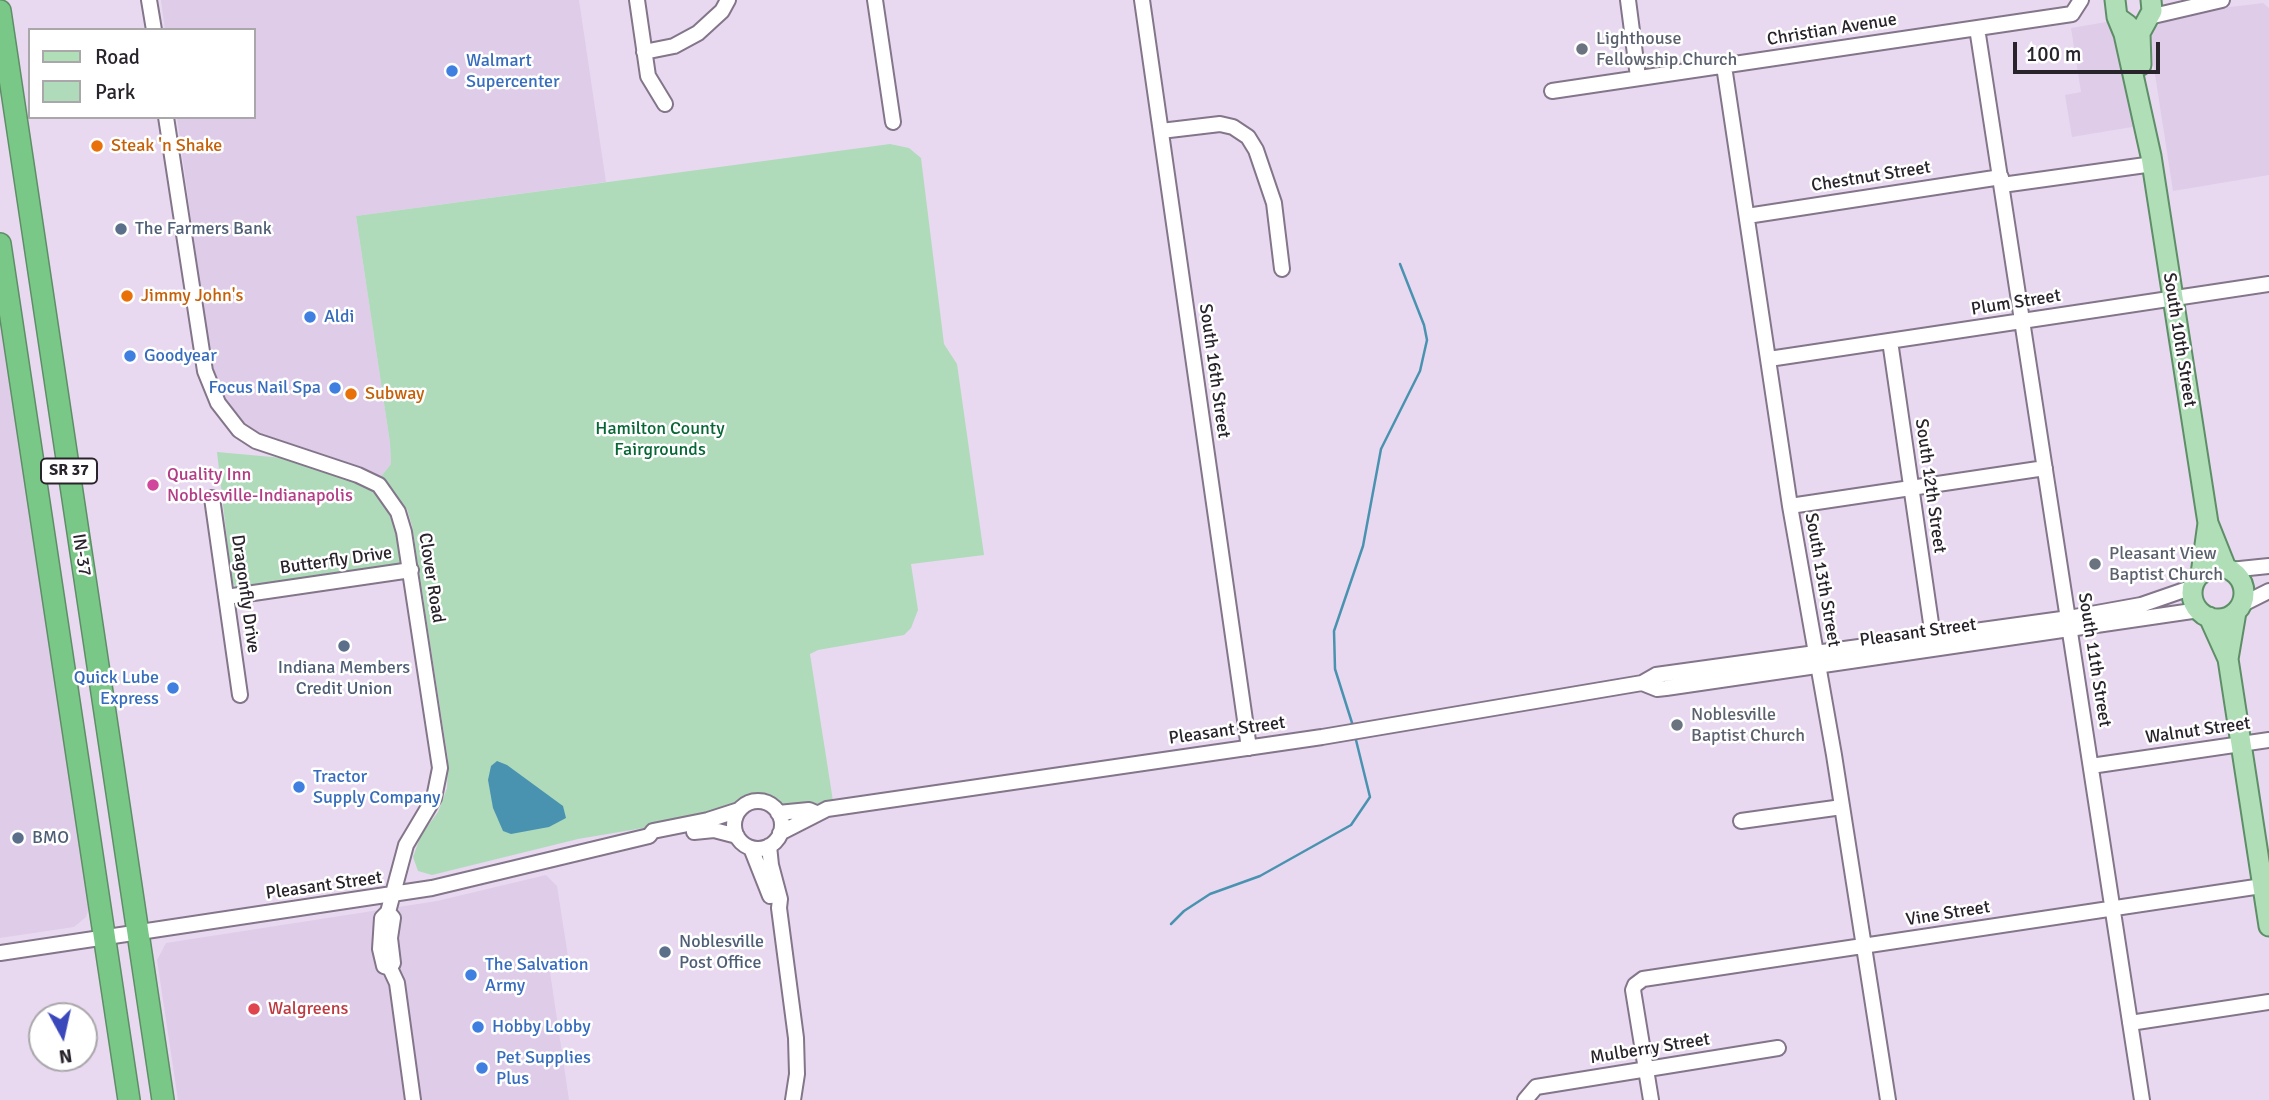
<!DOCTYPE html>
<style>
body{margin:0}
#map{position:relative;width:2269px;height:1100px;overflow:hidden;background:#e8d9f0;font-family:Signika,sans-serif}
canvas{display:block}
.legend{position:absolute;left:28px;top:28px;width:228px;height:91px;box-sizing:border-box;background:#fff;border:2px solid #a9a7aa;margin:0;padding:9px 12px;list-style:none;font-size:21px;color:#29232b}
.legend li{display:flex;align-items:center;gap:14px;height:35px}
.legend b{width:35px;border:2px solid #a9a7aa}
.north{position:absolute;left:28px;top:1002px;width:70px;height:70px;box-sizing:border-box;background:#fff;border:2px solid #a9a7aa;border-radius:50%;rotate:172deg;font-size:19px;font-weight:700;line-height:28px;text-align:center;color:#29232b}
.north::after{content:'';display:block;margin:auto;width:24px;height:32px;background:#3a48bb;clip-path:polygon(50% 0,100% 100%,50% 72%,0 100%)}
.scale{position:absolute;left:2013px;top:42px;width:147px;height:32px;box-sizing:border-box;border:4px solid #29232b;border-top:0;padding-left:9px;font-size:21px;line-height:24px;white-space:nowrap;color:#29232b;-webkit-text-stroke:5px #fff;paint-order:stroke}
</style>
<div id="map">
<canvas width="2269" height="1100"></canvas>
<ul class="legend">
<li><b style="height:9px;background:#afdeb7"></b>Road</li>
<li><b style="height:19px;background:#afdbba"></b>Park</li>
</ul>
<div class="north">N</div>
<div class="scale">100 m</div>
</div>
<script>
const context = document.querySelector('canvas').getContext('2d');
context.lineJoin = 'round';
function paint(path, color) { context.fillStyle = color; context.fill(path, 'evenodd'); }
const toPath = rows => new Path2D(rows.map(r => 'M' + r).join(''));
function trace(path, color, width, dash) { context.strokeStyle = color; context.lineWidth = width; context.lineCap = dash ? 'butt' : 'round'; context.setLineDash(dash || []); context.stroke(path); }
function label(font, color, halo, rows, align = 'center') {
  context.font = font + ' Signika,sans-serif'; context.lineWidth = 5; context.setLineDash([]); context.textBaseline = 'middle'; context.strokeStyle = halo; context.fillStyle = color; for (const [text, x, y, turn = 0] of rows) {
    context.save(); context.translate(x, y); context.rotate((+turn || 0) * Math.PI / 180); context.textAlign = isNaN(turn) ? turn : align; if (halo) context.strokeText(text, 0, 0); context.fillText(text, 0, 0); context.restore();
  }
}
const built = toPath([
 [161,0,579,0,606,182,356,216,390,443,391,464,379,479,363,469,268,440,241,423,224,402,213,379,177,117,254,117,254,30,165,30],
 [2263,3,2269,8,2269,175,2173,191,2152,55,2147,43,2150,33,2159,24,2197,11],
 [2112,21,2138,126,2072,137,2065,95,2081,92,2071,28],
 [0,289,90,904,86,917,74,927,0,938],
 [546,875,557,886,570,969,550,972,569,1100,178,1100,157,960,166,943,437,901]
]);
const green = toPath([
 [890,144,909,148,921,158,944,344,957,364,984,555,911,564,918,610,911,628,904,635,818,650,810,654,833,801,788,808,758,798,745,800,714,816,578,839,432,875,418,871,413,857,421,835,438,812,447,788,448,760,412,526,407,509,379,479,391,464,390,443,356,216],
 [217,452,283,458,369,486,383,497,396,516,403,560,399,566,236,587,232,583]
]);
const water = toPath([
 [497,761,507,765,563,806,566,818,549,827,511,834,503,831,493,808,488,780,491,766]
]);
const stream = toPath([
 [1353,726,1335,669,1334,631,1363,546,1381,449,1420,371,1427,340,1424,325,1400,264],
 [1171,924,1184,911,1210,894,1260,876,1351,825,1370,797,1355,736]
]);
const minor = toPath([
 [149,0,154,30],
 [637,0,648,76,665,104],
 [875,0,893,122],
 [1142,0,1249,748],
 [1628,0,1638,77],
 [2072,14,2081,0],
 [2149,17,2222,0],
 [1977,28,2142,1100],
 [644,52,674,46,698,33,722,11,728,0],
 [1724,66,1790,506,1834,755,1888,1100],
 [1552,91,2072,14],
 [166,117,205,371,218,403,239,430,256,441,358,475,379,485,398,512,404,532,440,768,434,798,406,845,388,912,382,918,380,949,384,966,390,968,393,963,390,938,393,918,388,912],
 [1161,131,1220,124,1233,127,1248,137,1256,150,1274,203,1282,269],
 [2002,185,2153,164],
 [1747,216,2001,177],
 [1890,341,1933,637],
 [1769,359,2269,284],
 [212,498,240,695],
 [1790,506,2045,468],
 [2230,570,2269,566],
 [226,597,411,570],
 [2241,605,2269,591],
 [1642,683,1657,689,1666,688,2199,610],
 [2091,766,2269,740],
 '734 825a24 24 0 1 1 48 0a24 24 0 1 1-48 0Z',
 [778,813,809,810,816,813],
 [1741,821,1842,807],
 [694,832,714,830,737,836],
 [780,833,827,809,1322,737,1642,683,1656,675,2069,618,2141,605,2193,587],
 [769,846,771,865,780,899,779,908,796,1038,797,1074,793,1100],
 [751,848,770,896],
 [0,953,432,888,649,836,653,831,708,820,739,810],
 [390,968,397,983,413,1100],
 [2130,1023,2269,1002],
 [1525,1100,1536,1087,1778,1048],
 [1651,1100,1633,990,1635,985,1643,979,2269,885]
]);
const major = toPath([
 [2115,0,2117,17,2128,25],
 [2117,17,2124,34,2151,156,2208,523,2226,568],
 [2141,65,2140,33,2152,11,2151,0],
 '2192 593a26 26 0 1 1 52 0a26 26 0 1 1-52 0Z',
 [2201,574,2208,523],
 [2209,617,2228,659,2269,926],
 [2228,659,2236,612]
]);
const highway = toPath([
 [0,11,163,1100],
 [0,244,129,1100]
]);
const markers = [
 [1582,49,7,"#6b7280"],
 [452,71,7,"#3f7fe0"],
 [97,146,7,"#e8710a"],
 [121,229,7,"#5c6f8a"],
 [127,296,7,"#e8710a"],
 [310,317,7,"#3f7fe0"],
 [130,356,7,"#3f7fe0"],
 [335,388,7,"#3f7fe0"],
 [351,394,7,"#e8710a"],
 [153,485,7,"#d1479c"],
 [2095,564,7,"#6b7280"],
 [344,646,7,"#5c6f8a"],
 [173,688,7,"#3f7fe0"],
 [1677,725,7,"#6b7280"],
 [299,787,7,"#3f7fe0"],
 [18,838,7,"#5c6f8a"],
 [665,952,7,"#5c6f8a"],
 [471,975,7,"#3f7fe0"],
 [254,1009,7,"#e0444e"],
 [478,1027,7,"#3f7fe0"],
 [482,1068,7,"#3f7fe0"]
];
const shields = [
 [69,471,56]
];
const shieldNames = [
 ["SR 37",69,471]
];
const streetNames = [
 ["Christian Avenue",1832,30,-9],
 ["Chestnut Street",1871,177,-9],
 ["Plum Street",2016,303,-9],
 ["South 10th Street",2179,340,81],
 ["South 16th Street",1214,371,82],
 ["South 12th Street",1930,486,82],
 ["IN-37",81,555,81],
 ["Butterfly Drive",336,561,-8],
 ["Clover Road",431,578,81],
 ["South 13th Street",1822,580,80],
 ["Dragonfly Drive",245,594,82],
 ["Pleasant Street",1918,633,-8],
 ["South 11th Street",2094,660,81],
 ["Pleasant Street",1227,731,-8],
 ["Walnut Street",2198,731,-8],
 ["Pleasant Street",324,886,-8],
 ["Vine Street",1948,914,-9],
 ["Mulberry Street",1650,1049,-9]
];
const worshipNames = [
 ["Lighthouse",1596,39],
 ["Fellowship Church",1596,60],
 ["Pleasant View",2109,554],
 ["Baptist Church",2109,575],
 ["Noblesville",1691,715],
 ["Baptist Church",1691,736]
];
const shopNames = [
 ["Walmart",466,61],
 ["Supercenter",466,82],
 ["Aldi",324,317],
 ["Goodyear",144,356],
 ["Focus Nail Spa",321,388,"right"],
 ["Quick Lube",159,678,"right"],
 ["Express",159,699,"right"],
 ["Tractor",313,777],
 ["Supply Company",313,798],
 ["The Salvation",485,965],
 ["Army",485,986],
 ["Hobby Lobby",492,1027],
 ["Pet Supplies",496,1058],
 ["Plus",496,1079]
];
const foodNames = [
 ["Steak 'n Shake",111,146],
 ["Jimmy John's",141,296],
 ["Subway",365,394]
];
const serviceNames = [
 ["The Farmers Bank",135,229],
 ["Indiana Members",344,668,"center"],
 ["Credit Union",344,689,"center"],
 ["BMO",32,838],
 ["Noblesville",679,942],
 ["Post Office",679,963]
];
const parkNames = [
 ["Hamilton County",660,429],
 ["Fairgrounds",660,450]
];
const hotelNames = [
 ["Quality Inn",167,475],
 ["Noblesville-Indianapolis",167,496]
];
const healthNames = [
 ["Walgreens",268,1009]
];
paint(built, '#dfcce9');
paint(green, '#afdbba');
paint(water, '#4a93b0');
trace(stream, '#4a93b0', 2.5);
trace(minor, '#83758a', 18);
trace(major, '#5e8e67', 23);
trace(highway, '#5e8e67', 24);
trace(minor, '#fff', 14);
trace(major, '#afdeb7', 19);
trace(highway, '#7ac887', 21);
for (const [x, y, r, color] of markers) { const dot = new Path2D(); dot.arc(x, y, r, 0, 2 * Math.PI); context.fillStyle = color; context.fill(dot); trace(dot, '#fff', 2.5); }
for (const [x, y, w] of shields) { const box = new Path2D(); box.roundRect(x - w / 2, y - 12.5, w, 25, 5); context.fillStyle = '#fff'; context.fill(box); trace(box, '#29232b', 2); }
label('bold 16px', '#29232b', null, shieldNames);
label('18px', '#29232b', '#fff', streetNames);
label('18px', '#5b616d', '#fff', worshipNames, 'left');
label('18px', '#366cbe', '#fff', shopNames, 'left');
label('18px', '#c56008', '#fff', foodNames, 'left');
label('18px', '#4e5e75', '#fff', serviceNames, 'left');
label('18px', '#066634', '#fff', parkNames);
label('18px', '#b23c85', '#fff', hotelNames, 'left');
label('18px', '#be3a42', '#fff', healthNames, 'left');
</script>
